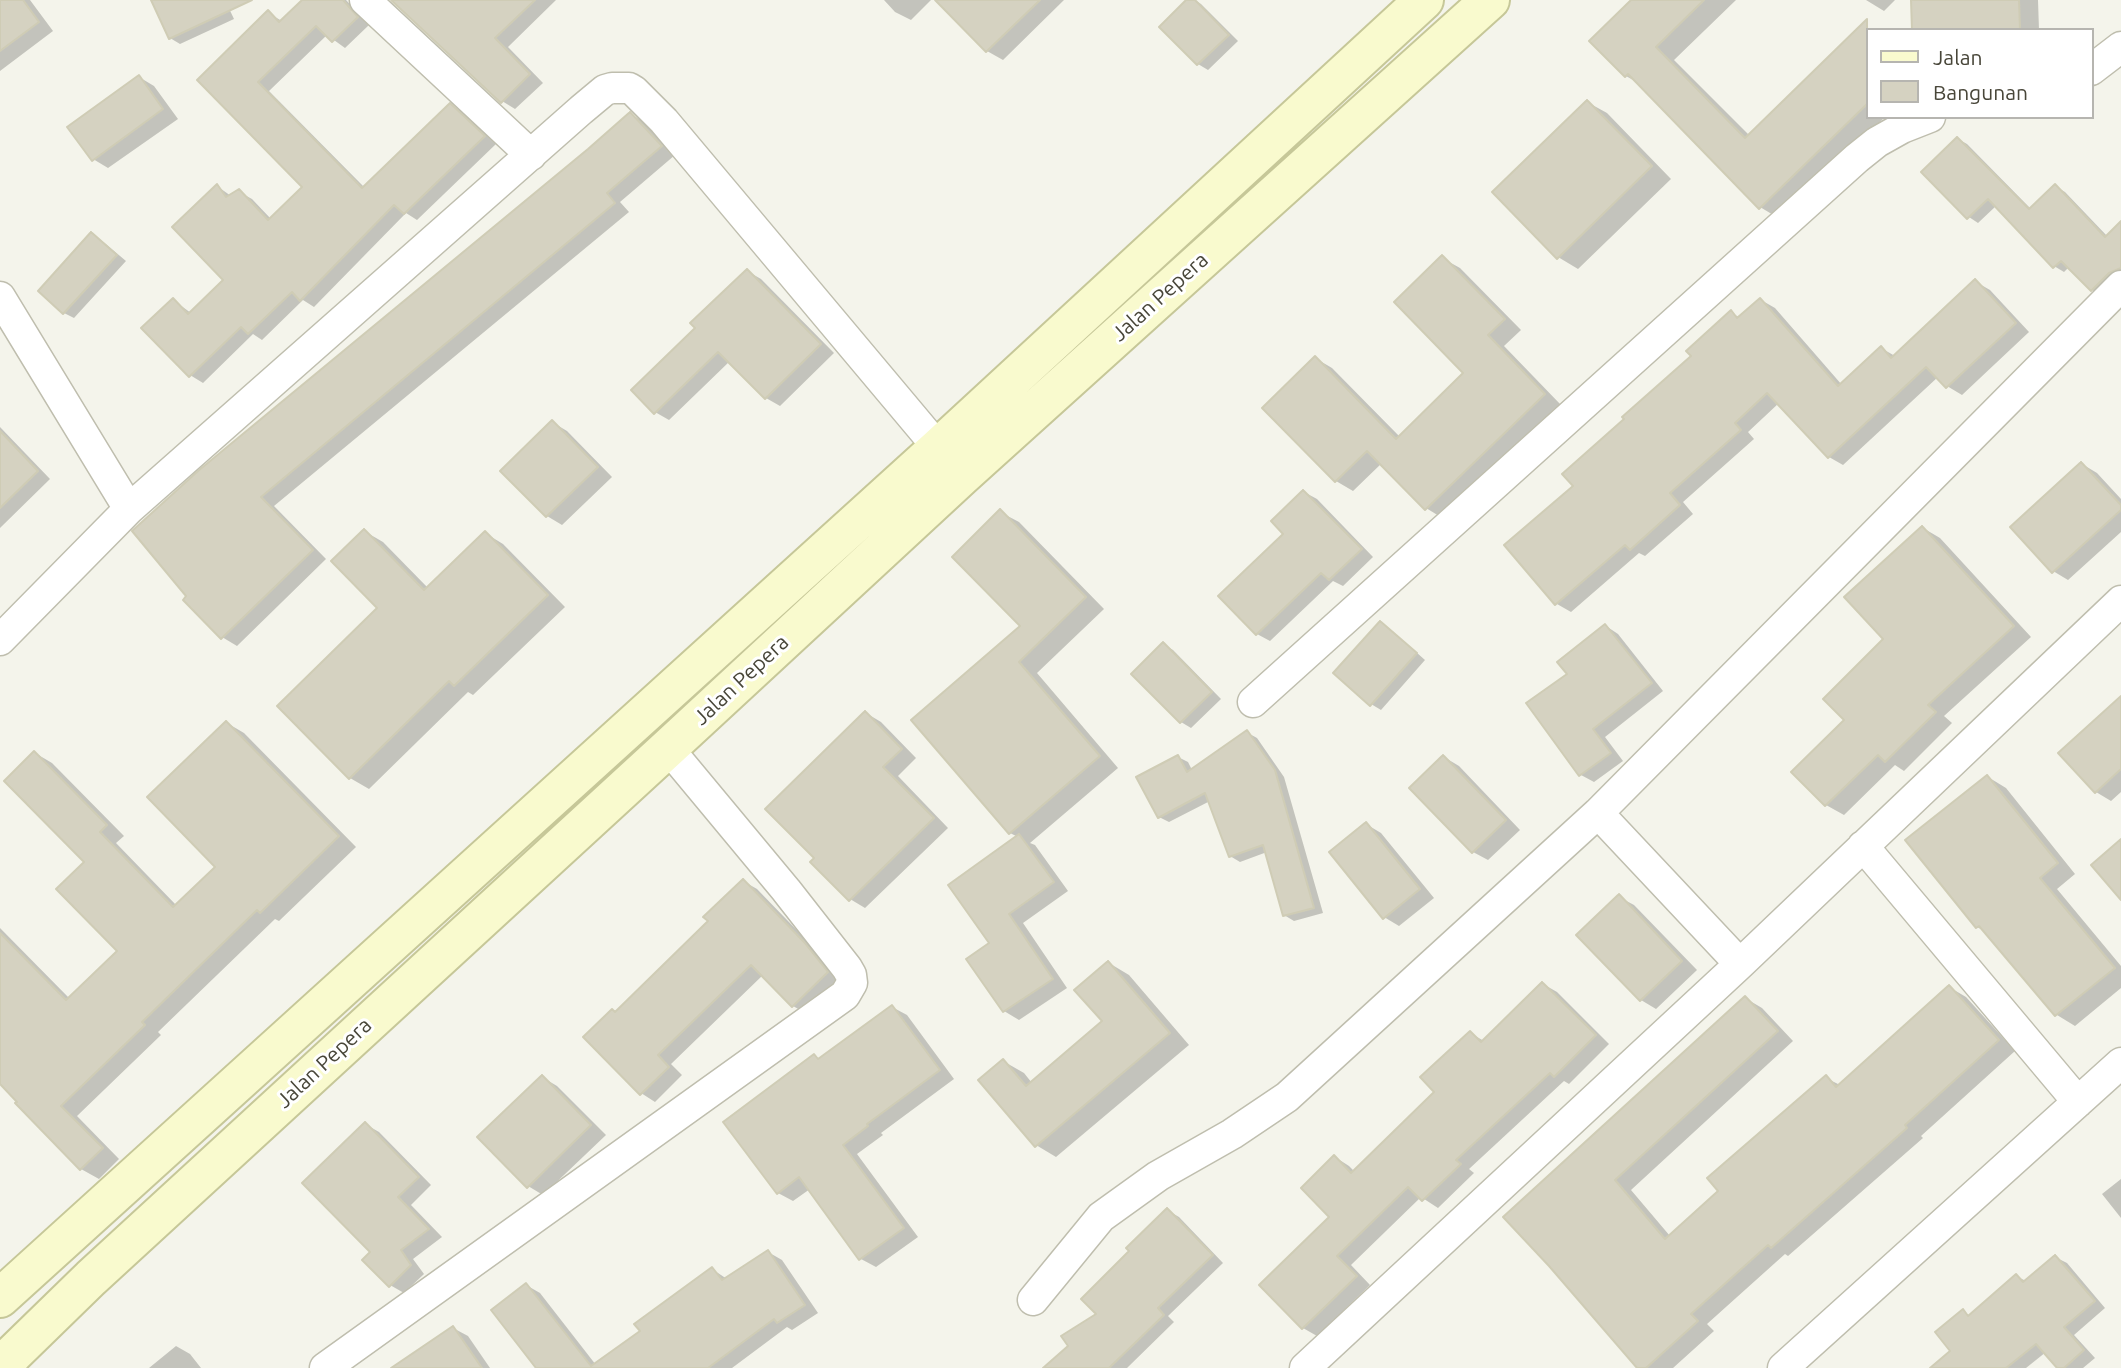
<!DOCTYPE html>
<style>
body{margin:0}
#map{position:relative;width:2121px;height:1368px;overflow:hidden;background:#f4f4eb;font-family:Ubuntu,sans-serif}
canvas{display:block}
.legend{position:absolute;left:1866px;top:28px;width:228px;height:91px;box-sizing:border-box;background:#fff;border:2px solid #b6b5b0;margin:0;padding:9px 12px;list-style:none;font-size:21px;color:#484639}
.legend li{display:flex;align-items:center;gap:14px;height:35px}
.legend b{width:35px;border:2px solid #b6b5b0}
</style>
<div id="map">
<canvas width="2121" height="1368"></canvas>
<ul class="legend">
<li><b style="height:9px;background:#f9face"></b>Jalan</li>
<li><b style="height:19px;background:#d5d2c1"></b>Bangunan</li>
</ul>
</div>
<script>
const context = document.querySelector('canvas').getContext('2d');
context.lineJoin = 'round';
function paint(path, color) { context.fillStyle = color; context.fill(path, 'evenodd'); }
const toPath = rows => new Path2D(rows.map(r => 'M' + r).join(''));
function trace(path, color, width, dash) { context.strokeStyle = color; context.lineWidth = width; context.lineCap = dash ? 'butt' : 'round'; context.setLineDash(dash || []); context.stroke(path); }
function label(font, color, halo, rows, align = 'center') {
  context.font = font + ' Ubuntu,sans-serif'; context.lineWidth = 6; context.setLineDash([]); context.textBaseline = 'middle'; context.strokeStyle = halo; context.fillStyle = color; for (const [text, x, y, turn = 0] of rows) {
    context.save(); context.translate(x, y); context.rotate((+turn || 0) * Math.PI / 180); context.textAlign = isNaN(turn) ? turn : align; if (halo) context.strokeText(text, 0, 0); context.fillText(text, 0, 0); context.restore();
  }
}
const shadow = toPath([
 [0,0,30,0,53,31,0,71],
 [153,0,225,0,234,19,180,44,170,38],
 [304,0,346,0,369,25,345,48,327,35,269,91,365,188,450,105,463,112,496,144,417,220,406,213,314,307,303,300,262,340,253,334,203,383,190,375,173,300,191,313,225,280,217,186,231,196,239,192,252,199,271,219,304,187,199,80,268,13,282,21],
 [408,0,556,0,508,47,543,83,515,109,502,101],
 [884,0,931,0,911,20,895,12],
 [937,0,1064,0,1003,60,987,51],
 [1189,0,1195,0,1201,4,1238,41,1208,70,1198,64,1162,27],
 [1633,0,1736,0,1674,60,1749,135,1863,25,1871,30,1867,30,1867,117,1885,117,1780,219,1760,207,1640,84,1626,76],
 [1866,0,1895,0,1884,11],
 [1913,0,2038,0,2039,30,1914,30],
 [139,77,154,86,178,119,108,168,93,159],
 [1587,102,1607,113,1671,179,1578,269,1558,257],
 [630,114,645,122,675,155,620,202,629,212,274,506,326,559,237,646,222,637,134,531],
 [1958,139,1967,144,2031,209,2055,186,2065,192,2108,237,2121,232,2121,278,2102,295,2092,290,2069,267,2064,272,2054,266,1996,206,1978,223,1969,217],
 [92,234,101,240,126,261,74,318,64,313,40,291],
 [1442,258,1460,268,1521,330,1504,346,1561,405,1444,519,1426,508,1382,463,1353,491,1336,481,1315,358,1332,368,1400,437,1466,373],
 [747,271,761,279,834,353,780,406,766,398,730,361,669,420,655,412,697,328],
 [1976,282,1990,290,2029,332,1962,395,1947,386,1938,377,1843,465,1829,457,1779,403,1748,432,1754,439,1683,502,1693,514,1645,556,1639,553,1571,612,1557,604,1575,486,1731,312,1740,318,1761,300,1775,308,1842,385,1881,348,1895,356],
 [552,422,567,431,612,477,562,525,547,516,503,471],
 [0,427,50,479,0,528],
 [2082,464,2097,473,2121,499,2121,532,2068,580,2053,571],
 [1304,492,1317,499,1373,557,1343,586,1333,581,1270,641,1257,634,1220,596,1285,534],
 [1000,512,1019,522,1104,609,1037,673,1118,768,1030,843,1035,845,1068,891,1023,923,1067,988,1019,1020,1004,1011,992,943,1018,837,1010,833,913,720,1023,626],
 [1923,528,1940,538,2031,637,1944,716,1952,723,1904,771,1895,765,1844,815,1826,805,1794,772,1847,720,1886,639],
 [364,531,383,542,428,588,485,533,503,544,565,607,473,695,468,692,369,789,350,778,279,706,380,608],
 [1380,623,1390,629,1425,660,1381,710,1371,704],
 [1606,626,1618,634,1663,691,1605,737,1623,761,1594,782,1581,775,1569,674],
 [1163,644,1173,650,1221,699,1191,728,1181,722,1133,674],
 [2121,701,2121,792,2111,801,2096,792],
 [866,713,881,722,916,758,898,776,948,828,865,908,850,899],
 [227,723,244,733,356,847,279,921,275,919,158,1032,161,1035,77,1116,119,1159,99,1179,81,1169,0,1081,0,928,70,999,119,951,86,862,35,753,52,763,124,836,116,843,177,906,218,867],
 [1248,733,1257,738,1284,777,1323,913,1294,921,1284,915,1267,852,1240,862,1230,856,1210,801,1169,822,1159,817,1178,757,1188,762,1192,770],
 [1444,757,1459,766,1520,830,1488,860,1473,852],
 [1988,777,2006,788,2075,874,2057,889,2121,966,2121,988,2075,1026,2057,1015,1988,933,1977,927],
 [1366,824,1381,833,1434,898,1399,926,1384,917],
 [743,881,757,889,818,952,841,981,807,1014,793,1006,763,975,671,1064,682,1075,655,1102,641,1093,616,1013,710,921],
 [1619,897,1634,905,1697,970,1656,1009,1641,1000],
 [1109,963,1129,975,1189,1045,1056,1157,1036,1145,1003,1061,1024,1073,1032,1083,1104,1022],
 [1543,984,1557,992,1609,1044,1569,1084,1564,1081,1469,1169,1474,1173,1438,1208,1421,1197,1351,1265,1370,1285,1317,1336,1303,1328,1332,1217,1335,1157,1349,1166,1355,1172,1437,1092,1470,1033,1484,1041],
 [1949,987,1966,997,2015,1051,1921,1136,1923,1138,1788,1256,1785,1254,1707,1324,1714,1331,1673,1368,1639,1368,1550,1265,1745,998,1762,1008,1793,1041,1631,1190,1670,1236,1720,1191,1826,1078,1840,1085],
 [892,1007,907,1015,954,1079,881,1133,883,1135,857,1154,918,1237,876,1267,861,1259,810,1189,793,1201,778,1193,814,1056,820,1060],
 [542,1077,557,1086,606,1135,543,1195,528,1186],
 [365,1124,379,1132,431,1185,411,1205,442,1237,413,1259,424,1274,404,1293,390,1285,373,1252],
 [2121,1179,2121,1218,2102,1194],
 [1167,1210,1179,1217,1223,1263,1168,1316,1174,1322,1127,1368,1046,1368,1070,1347,1099,1315,1132,1251],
 [768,1252,782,1260,818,1313,792,1330,787,1327,732,1368,538,1368,526,1285,540,1293,596,1365,643,1332,712,1269,727,1279],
 [2055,1257,2067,1263,2105,1308,2074,1335,2095,1358,2083,1368,2060,1368,2046,1352,2026,1368,1933,1368,1952,1351,1963,1312,1971,1316,2016,1276,2026,1281],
 [453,1328,468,1336,490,1368,403,1368],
 [176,1346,190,1354,201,1368,149,1368]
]);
const building = toPath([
 [0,0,23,0,39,22,0,51,0,0],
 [151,0,252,0,169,39,151,0],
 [302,0,343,0,358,17,332,42,316,26,258,82,362,188,450,103,485,136,404,214,394,205,300,301,292,292,248,334,241,327,189,377,141,328,173,298,188,314,223,280,172,227,217,184,226,197,239,189,268,220,302,187,197,80,268,10,279,22,302,0],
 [391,0,535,0,495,38,530,74,501,103,391,0],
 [935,0,1040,0,986,52,935,0],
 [1186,0,1195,0,1229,35,1197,65,1159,27,1186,0],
 [1631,0,1704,0,1656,47,1745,138,1867,19,1867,104,1759,209,1628,74,1625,77,1589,41,1631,0],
 [1911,0,2019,0,2020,30,1912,30,1911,0],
 [139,75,163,109,92,161,67,127,139,75],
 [1587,100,1652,166,1557,259,1492,192,1587,100],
 [630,112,662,146,607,193,615,203,261,497,313,550,221,639,183,600,186,596,132,531,198,471,588,149,630,112],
 [1957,137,2029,209,2055,184,2105,237,2121,221,2121,268,2109,273,2091,291,2061,261,2053,268,1988,199,1967,219,1921,172,1957,137],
 [91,232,117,255,63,314,38,291,91,232],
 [1442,255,1505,319,1488,335,1545,394,1425,510,1367,451,1335,482,1262,408,1315,356,1396,439,1463,373,1394,302,1442,255],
 [747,269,821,344,765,399,718,352,654,414,631,390,695,328,690,323,747,269],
 [1975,279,2016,323,1946,388,1926,367,1828,458,1767,393,1735,423,1741,430,1670,493,1680,505,1630,550,1625,545,1555,605,1504,545,1573,486,1562,474,1624,419,1622,417,1691,356,1686,351,1731,310,1737,318,1760,298,1838,386,1881,346,1891,358,1975,279],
 [552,420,598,467,546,517,500,471,552,420],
 [0,431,38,471,0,508,0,431],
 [2081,462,2121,505,2121,510,2052,573,2010,527,2081,462],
 [1303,490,1362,549,1329,580,1321,573,1256,635,1218,596,1283,534,1271,521,1303,490],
 [1000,509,1086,597,1019,662,1100,756,1009,834,911,720,1020,626,952,557,1000,509],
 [1922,526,2014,626,1928,705,1936,712,1885,762,1878,755,1825,806,1791,772,1844,720,1823,699,1883,639,1844,597,1922,526],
 [364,529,424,590,485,531,548,595,454,686,449,681,349,779,277,706,377,608,331,561,364,529],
 [1380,621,1417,653,1370,706,1333,673,1380,621],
 [1605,624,1652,683,1593,729,1611,753,1579,776,1526,703,1567,674,1557,662,1605,624],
 [1163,642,1212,692,1180,723,1131,674,1163,642],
 [2121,696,2121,769,2095,793,2058,753,2121,696],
 [865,711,902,749,883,767,934,818,849,901,810,862,814,858,765,809,865,711],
 [226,721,339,836,260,913,257,910,142,1022,145,1025,61,1106,103,1148,80,1170,15,1103,17,1102,0,1084,0,933,66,1000,117,951,56,889,84,862,4,781,34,751,107,825,100,832,173,907,215,867,147,797,226,721],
 [1247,730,1275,770,1314,908,1283,916,1263,845,1229,857,1205,793,1158,818,1136,777,1178,755,1187,772,1247,730],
 [1443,755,1506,820,1472,853,1409,788,1443,755],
 [1987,775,2058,863,2040,878,2115,968,2055,1016,1979,926,1976,928,1905,840,1987,775],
 [1366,822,1420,889,1383,919,1329,852,1366,822],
 [1019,834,1054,882,1009,914,1053,979,1003,1012,966,959,989,943,948,885,1019,834],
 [2121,839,2121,900,2091,865,2121,839],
 [743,879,804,942,828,972,792,1007,751,965,658,1055,669,1067,640,1095,583,1037,612,1009,615,1012,708,921,703,917,743,879],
 [1619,894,1682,961,1640,1001,1576,935,1619,894],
 [1108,961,1170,1033,1035,1147,978,1080,1003,1059,1026,1086,1102,1021,1074,990,1108,961],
 [1542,982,1596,1035,1554,1077,1550,1073,1456,1160,1461,1164,1422,1201,1408,1187,1337,1256,1357,1276,1302,1329,1259,1285,1329,1217,1301,1188,1334,1155,1351,1173,1434,1092,1420,1077,1470,1031,1481,1042,1542,982],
 [1949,985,1999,1040,1905,1125,1907,1128,1771,1248,1768,1245,1691,1314,1698,1321,1646,1368,1637,1368,1549,1266,1503,1217,1745,996,1778,1031,1615,1180,1665,1239,1718,1191,1707,1178,1826,1075,1836,1087,1949,985],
 [892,1005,940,1070,867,1124,868,1126,843,1145,904,1228,859,1260,799,1177,777,1194,723,1122,814,1054,818,1059,892,1005],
 [542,1075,591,1125,527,1188,477,1137,542,1075],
 [365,1122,419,1177,398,1197,429,1229,401,1250,411,1265,389,1287,362,1260,370,1252,302,1183,365,1122],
 [1167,1208,1213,1255,1158,1308,1164,1315,1109,1368,1043,1368,1068,1346,1061,1336,1096,1314,1081,1299,1129,1251,1126,1248,1167,1208],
 [768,1250,805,1305,777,1323,774,1319,708,1368,536,1368,491,1310,526,1283,591,1366,640,1331,634,1324,712,1267,722,1280,768,1250],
 [2055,1255,2095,1301,2064,1327,2084,1350,2064,1368,2057,1368,2036,1344,2006,1368,1930,1368,1950,1351,1935,1332,1963,1309,1968,1316,2016,1274,2023,1282,2055,1255],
 [453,1326,482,1368,391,1368,453,1326]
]);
const minor = toPath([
 [365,0,531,155],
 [2091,70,2121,47],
 [0,297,129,509],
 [0,640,129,509,581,110,605,90,612,88,629,88,634,91,664,121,951,463],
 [1253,702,1857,158,1877,142,1902,128,1930,117],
 [1598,813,1740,964],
 [1863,846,2078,1102],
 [1033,1300,1101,1217,1158,1176,1232,1134,1287,1097,1598,813,2121,286],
 [325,1368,845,995,852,983,851,975,847,968,786,890,668,748],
 [1305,1368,1740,964,2121,601],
 [1783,1368,2121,1063]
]);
const secondary = toPath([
 [0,1298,938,448,1424,0],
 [1,1368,13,1354,91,1278,668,748,962,476,1490,0]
]);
const streetNames = [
 ["Jalan Pepera",1160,297,-42],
 ["Jalan Pepera",741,680,-43],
 ["Jalan Pepera",324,1063,-43]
];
paint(shadow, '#0003');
paint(building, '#d5d2c1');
trace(building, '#cfccb5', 2);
trace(minor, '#bfbeae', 33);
trace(secondary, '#c6c798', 42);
trace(minor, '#fff', 30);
trace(secondary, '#f9face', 38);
label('21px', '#484639', '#fff', streetNames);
</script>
